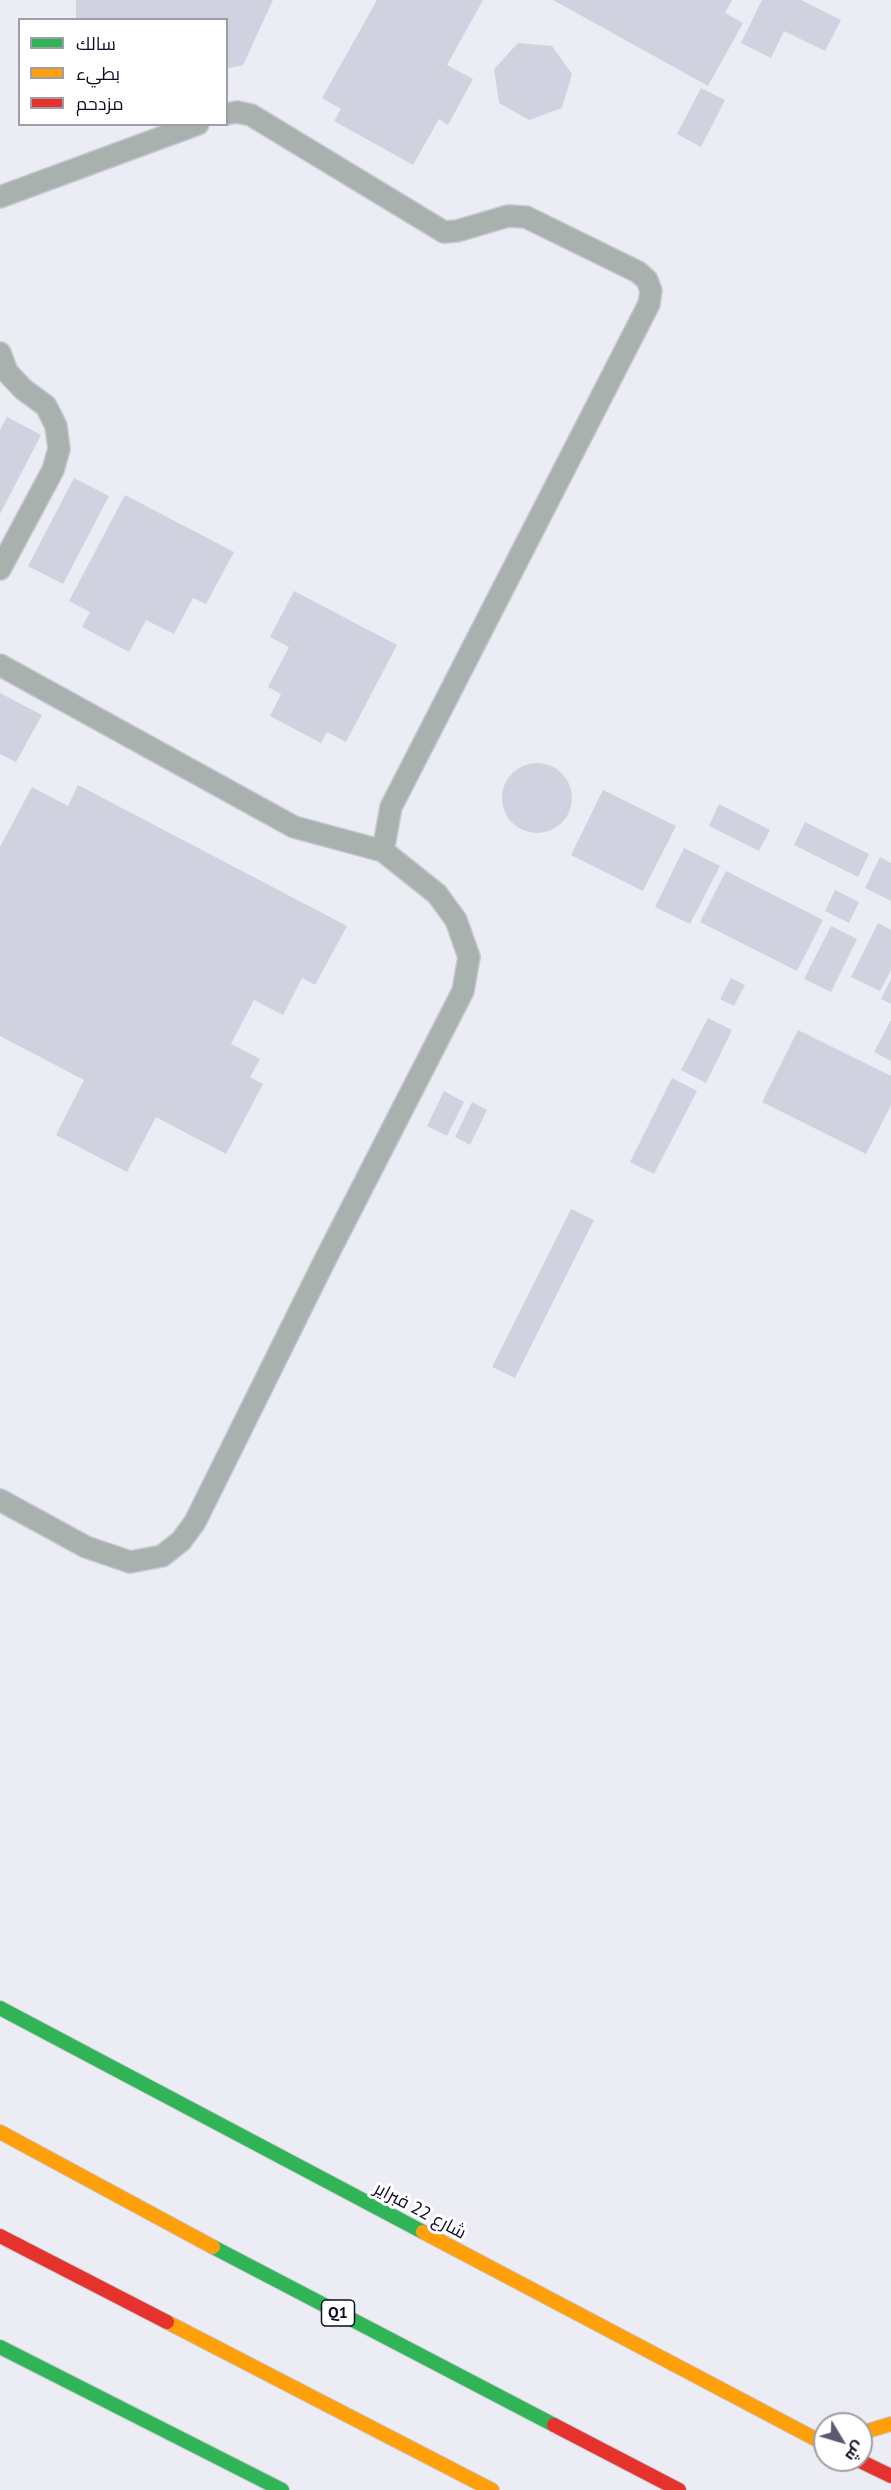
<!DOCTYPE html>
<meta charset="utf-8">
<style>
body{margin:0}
#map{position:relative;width:891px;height:2490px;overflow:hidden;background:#ebecf4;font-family:"PT Sans",Cairo,sans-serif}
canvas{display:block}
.legend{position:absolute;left:18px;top:18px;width:210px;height:108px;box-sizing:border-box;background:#fff;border:2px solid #9e9ea8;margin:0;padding:8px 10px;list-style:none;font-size:18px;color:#0d0c26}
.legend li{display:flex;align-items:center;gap:12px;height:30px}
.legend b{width:30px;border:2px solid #9e9ea8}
.north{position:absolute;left:813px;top:2412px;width:60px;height:60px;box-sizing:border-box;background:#fff;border:2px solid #9e9ea8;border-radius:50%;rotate:128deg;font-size:16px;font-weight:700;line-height:24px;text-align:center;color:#0d0c26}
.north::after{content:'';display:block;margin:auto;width:21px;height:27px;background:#5b5a6e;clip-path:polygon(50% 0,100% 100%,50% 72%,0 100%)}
</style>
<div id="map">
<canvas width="891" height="2490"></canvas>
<ul class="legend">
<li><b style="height:8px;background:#30b455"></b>سالك</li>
<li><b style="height:8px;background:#ff9f0a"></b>بطيء</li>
<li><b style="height:8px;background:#e5322d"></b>مزدحم</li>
</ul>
<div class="north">ش</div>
</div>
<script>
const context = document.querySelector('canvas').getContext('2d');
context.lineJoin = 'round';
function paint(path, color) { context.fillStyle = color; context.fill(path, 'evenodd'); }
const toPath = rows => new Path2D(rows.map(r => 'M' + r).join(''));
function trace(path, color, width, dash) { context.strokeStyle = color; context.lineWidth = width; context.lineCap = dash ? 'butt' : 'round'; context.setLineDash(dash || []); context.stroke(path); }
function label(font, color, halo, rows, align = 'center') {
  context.font = font + ' "PT Sans",Cairo,sans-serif'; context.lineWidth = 6; context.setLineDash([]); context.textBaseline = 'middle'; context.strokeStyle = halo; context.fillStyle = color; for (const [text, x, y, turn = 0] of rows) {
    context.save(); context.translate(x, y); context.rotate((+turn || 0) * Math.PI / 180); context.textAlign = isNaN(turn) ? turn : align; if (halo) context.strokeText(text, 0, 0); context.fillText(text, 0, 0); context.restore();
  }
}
const building = toPath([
 [76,0,273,0,243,65,226,69,226,20,76,20],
 [377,0,483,0,447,65,473,79,448,125,439,119,413,165,334,121,341,109,322,98],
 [553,0,732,0,725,13,743,23,708,86],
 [762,0,801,0,841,20,825,51,784,31,771,58,741,43],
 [518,43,552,46,572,74,562,108,529,120,499,103,494,69],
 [701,88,725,100,701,147,677,134],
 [7,417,41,435,0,514,0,430],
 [74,478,109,496,63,584,28,566],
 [125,495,234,552,206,604,193,598,174,634,146,620,129,652,82,627,90,612,69,601],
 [294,591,397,645,346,742,327,732,321,743,270,716,281,694,268,687,289,647,270,637],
 [0,693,42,715,16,762,0,754],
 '502 798a35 35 0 1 1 70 0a35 35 0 1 1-70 0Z',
 [78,785,347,926,315,985,302,978,283,1015,254,1000,231,1044,260,1059,250,1077,263,1084,226,1154,156,1117,127,1172,56,1135,84,1080,0,1036,0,847,32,787,68,806],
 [603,790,676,826,643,891,571,855],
 [719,804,770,830,759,851,709,826],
 [805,822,869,854,858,877,794,845],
 [684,848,720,866,690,924,655,907],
 [880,857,891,863,891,901,865,888],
 [726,871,823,920,797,971,700,922],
 [835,890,859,902,849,923,825,911],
 [878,923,891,930,891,970,880,991,851,977],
 [831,926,857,939,831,992,804,979],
 [731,978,745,985,734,1006,720,999],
 [891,979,891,1004,881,999],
 [708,1018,732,1030,706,1083,681,1070],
 [891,1020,891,1061,874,1052],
 [798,1030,891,1076,891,1105,866,1154,762,1102],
 [672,1078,697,1091,654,1174,630,1162],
 [444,1091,464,1102,447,1136,427,1126],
 [472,1102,487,1110,470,1145,455,1137],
 [571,1209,594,1220,515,1378,492,1367]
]);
const lane = toPath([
 [226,114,237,112,251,115,444,232,457,231,508,216,526,217,638,272,647,280,651,291,649,304,391,807,383,851],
 [0,197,198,124],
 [0,353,7,372,23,389,46,406,56,426,59,449,53,470,0,569],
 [0,665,294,827,383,851,437,894,456,920,469,957,463,991,325,1260,195,1522,181,1541,162,1556,130,1562,86,1547,0,1500]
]);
const fast = toPath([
 [0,2008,423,2232],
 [213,2247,554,2425],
 [0,2347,282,2490]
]);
const slow = toPath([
 [0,2132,213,2247],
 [423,2232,825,2444],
 [167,2322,492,2490],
 [861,2433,891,2424]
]);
const jam = toPath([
 [0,2236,167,2322],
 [554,2425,679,2490],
 [858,2460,891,2476]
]);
const shields = [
 [338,2313,33]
];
const shieldNames = [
 ["Q1",338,2313]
];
const streetNames = [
 ["شارع 22 فبراير",420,2211,28]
];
paint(building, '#d1d2df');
trace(lane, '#c8c9d2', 24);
trace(fast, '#c8c9d2', 16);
trace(slow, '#c8c9d2', 16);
trace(jam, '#c8c9d2', 16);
trace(lane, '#a9b1af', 21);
trace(fast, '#30b455', 14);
trace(slow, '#ff9f0a', 14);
trace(jam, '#e5322d', 14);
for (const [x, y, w] of shields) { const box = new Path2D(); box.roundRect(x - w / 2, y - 13, w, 26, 4.5); context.fillStyle = '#fff'; context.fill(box); trace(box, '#0d0c26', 1.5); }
label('bold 16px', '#0d0c26', null, shieldNames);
label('18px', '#0d0c26', '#fff', streetNames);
</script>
